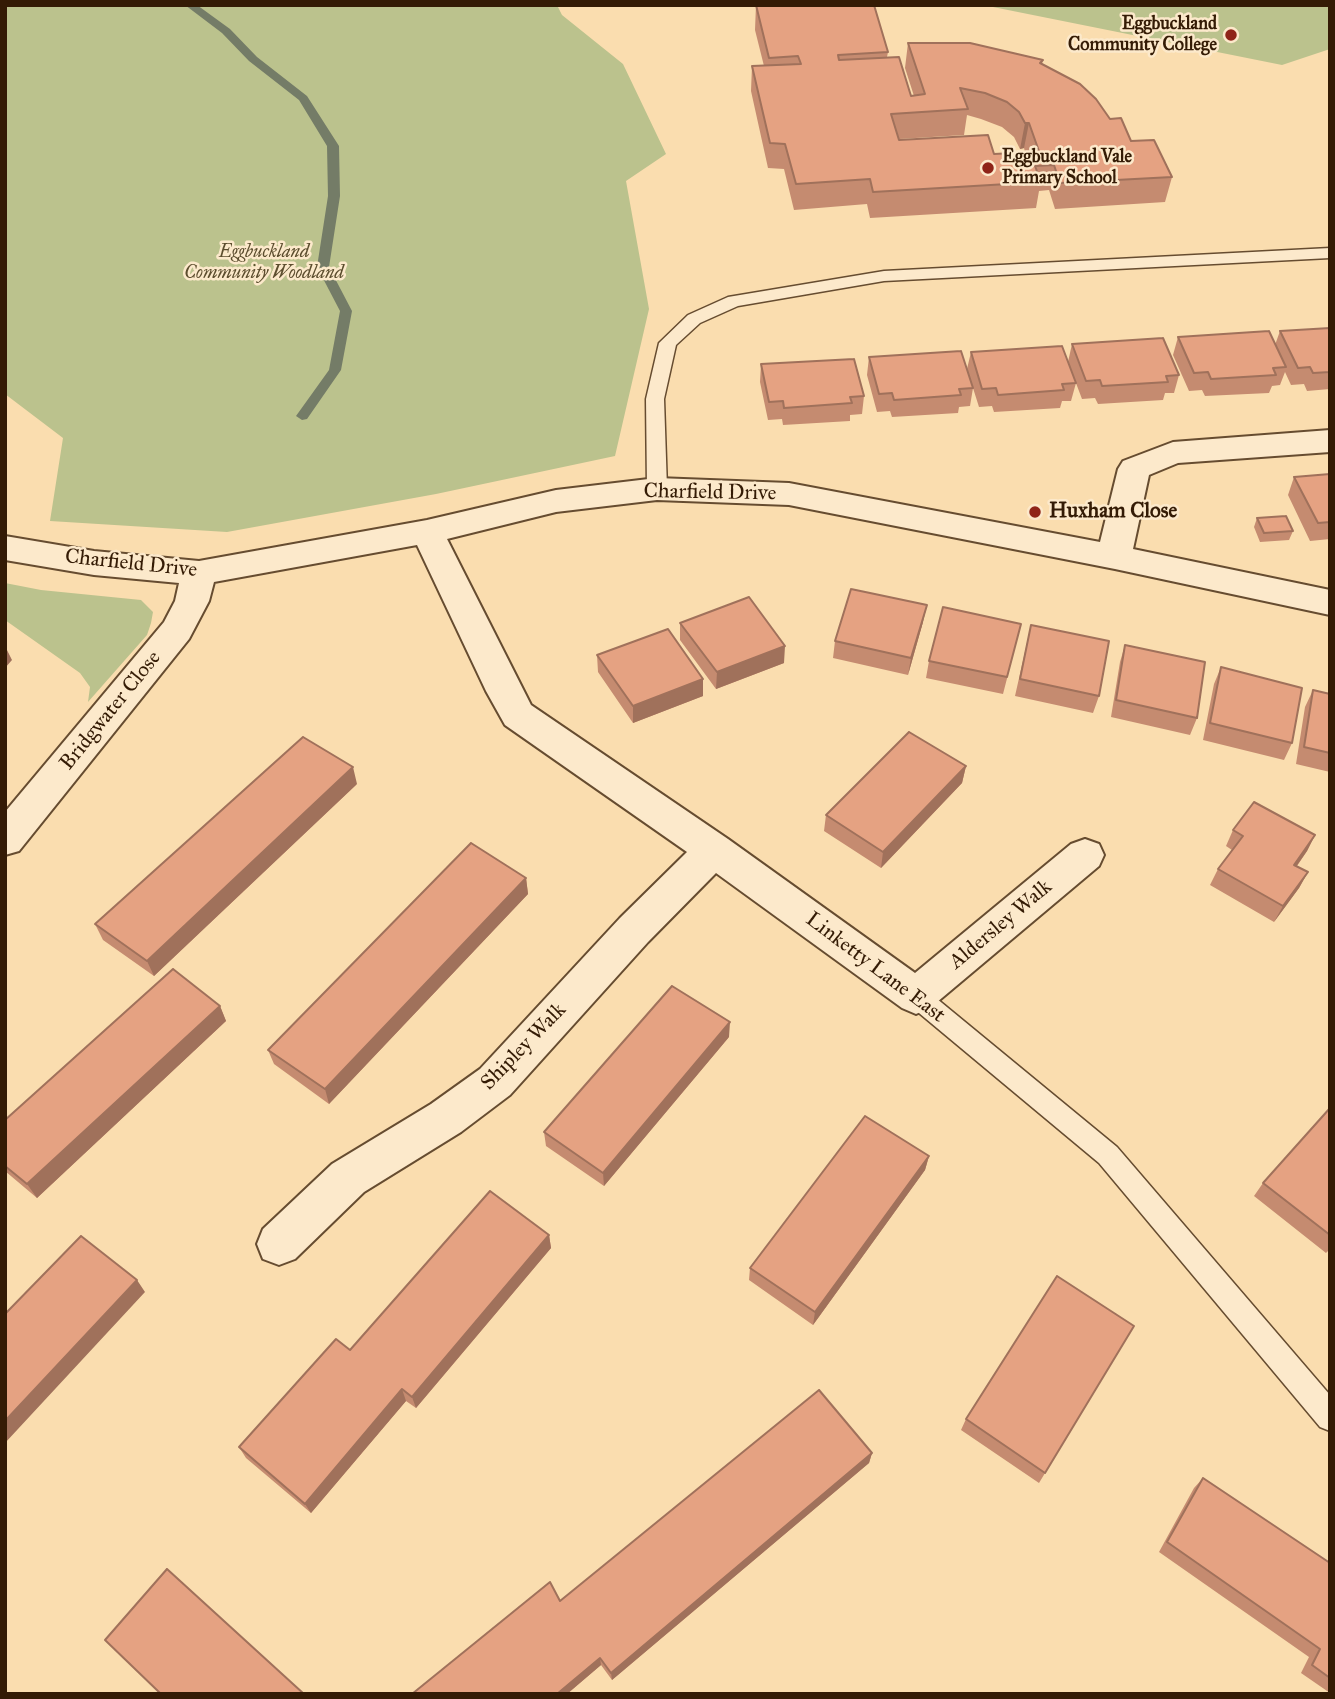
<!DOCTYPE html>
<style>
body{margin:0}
#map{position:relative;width:1335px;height:1699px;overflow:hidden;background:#faddaf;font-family:"IM FELL Great Primer",serif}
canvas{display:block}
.frame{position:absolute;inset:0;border:7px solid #341b05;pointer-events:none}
</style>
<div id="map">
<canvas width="1335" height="1699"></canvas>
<div class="frame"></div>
</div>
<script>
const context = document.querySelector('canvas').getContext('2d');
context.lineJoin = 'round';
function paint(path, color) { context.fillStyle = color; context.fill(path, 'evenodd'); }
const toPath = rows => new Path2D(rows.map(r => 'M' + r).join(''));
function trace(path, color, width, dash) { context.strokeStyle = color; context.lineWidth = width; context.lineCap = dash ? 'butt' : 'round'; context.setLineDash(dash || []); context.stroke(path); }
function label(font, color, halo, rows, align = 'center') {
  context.font = font + ' "IM FELL Great Primer",serif'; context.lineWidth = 5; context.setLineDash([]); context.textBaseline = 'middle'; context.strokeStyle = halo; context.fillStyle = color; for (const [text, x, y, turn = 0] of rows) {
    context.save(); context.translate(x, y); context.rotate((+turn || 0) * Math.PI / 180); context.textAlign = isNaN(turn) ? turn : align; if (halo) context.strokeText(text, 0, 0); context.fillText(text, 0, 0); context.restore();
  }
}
const green = toPath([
 [5,5,557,5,562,15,623,64,666,154,626,181,649,309,615,456,436,494,227,532,50,521,63,438,5,394],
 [983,5,1330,5,1330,49,1282,65],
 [5,583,41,590,141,600,153,612,151,623,147,635,88,702,90,687,80,673,5,620]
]);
const stream = toPath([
 [185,5,197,5,230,29,257,57,307,96,339,146,340,196,329,267,352,311,341,370,307,419,302,420,296,416,329,370,340,311,317,267,328,196,327,146,299,100,249,61,222,33,185,5]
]);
const service = toPath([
 [1330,248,1330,258,884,281,738,306,700,323,676,345,664,399,667,489,664,494,657,496,650,494,647,489,646,399,659,343,688,315,728,297,884,271,1330,248],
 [916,986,925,989,1117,1147,1330,1395,1330,1431,1320,1427,1099,1163,907,1003,904,996,907,989,916,986]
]);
const minor = toPath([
 [1330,430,1330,452,1178,463,1149,475,1133,549,1330,590,1330,615,1115,569,789,505,657,500,556,512,447,539,531,705,728,839,915,973,1071,844,1085,839,1099,844,1104,855,1099,866,930,1008,916,1014,902,1008,716,873,648,942,510,1095,461,1132,364,1192,295,1259,279,1265,263,1259,257,1244,263,1229,332,1164,431,1104,480,1069,620,918,687,852,505,725,486,691,417,545,214,582,209,601,189,639,19,851,5,855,5,812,164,622,175,601,179,583,94,575,5,560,5,536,94,551,199,561,427,520,556,490,657,478,789,483,1100,542,1118,469,1123,461,1173,442,1330,430]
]);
const wall = toPath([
 [756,5,888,52,887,57,911,96,914,96,905,68,908,43,1043,60,1042,64,1110,119,1131,141,1172,177,1165,202,1055,209,1049,190,1039,191,1036,208,870,218,867,204,794,210,784,169,768,168,751,91,752,66,764,66,755,30],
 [967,115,981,119,1002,127,1014,137,1020,149,1024,148,1025,152,994,154,899,140,899,139,964,135],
 [1330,328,1330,389,1307,391,1304,384,1291,385,1285,372,1280,385,1272,386,1269,393,1205,396,1202,390,1189,391,1173,355,1178,337,1275,345,1280,331],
 [1072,344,1179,375,1174,393,1165,393,1163,400,1098,404,1095,398,1082,399,1068,362],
 [971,352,1076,383,1071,401,1062,401,1060,408,994,412,992,406,979,407,967,369],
 [869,357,973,388,970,406,959,407,958,413,892,417,890,411,877,412,867,375],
 [761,364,864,396,862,414,850,415,850,421,783,425,782,419,768,420,760,382],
 [1330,474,1330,539,1310,541,1288,495,1294,477],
 [1257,518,1293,531,1289,540,1260,542,1254,527],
 [923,622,908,675,833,658,835,641],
 [680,623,784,663,716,689,680,640],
 [1021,624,1003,694,926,678,929,661],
 [1031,625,1099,696,1093,713,1015,696],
 [1125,645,1197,718,1190,735,1111,717,1120,662],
 [597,655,703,679,703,696,633,723,598,672],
 [1221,667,1292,743,1284,760,1203,740,1214,684],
 [1313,690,1330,694,1330,772,1296,764,1305,707],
 [966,766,962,783,881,868,824,831,826,815],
 [357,784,154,976,103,940,95,924],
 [1233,830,1315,835,1307,851,1297,866,1308,872,1299,888,1274,922,1210,885,1218,869,1232,850,1226,846],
 [526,878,528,894,329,1104,274,1064,268,1050],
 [220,1006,226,1021,37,1198,5,1171,5,1120],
 [729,1037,604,1186,546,1146,544,1132],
 [1330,1108,1330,1249,1326,1253,1254,1196,1263,1183],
 [929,1156,925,1170,813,1325,749,1280,750,1268],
 [549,1235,551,1248,416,1408,406,1401,311,1513,246,1458,239,1447,350,1350],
 [1134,1326,1039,1483,961,1430,966,1419],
 [872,1453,869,1463,612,1680,601,1665,567,1694,412,1694,560,1601],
 [1203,1478,1330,1563,1330,1693,1301,1673,1309,1657,1159,1552,1194,1488]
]);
const shadedWall = toPath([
 [1025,123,1029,123,1024,148,1020,149],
 [927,605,923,622,908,675,911,658],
 [5,646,12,660,5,668],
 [785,646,784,663,716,689,717,672],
 [703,679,703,696,633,723,633,706],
 [966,766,962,783,881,868,883,852],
 [353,767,357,784,154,976,147,961],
 [1315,835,1307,851,1286,881,1294,865],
 [1308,872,1299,888,1274,922,1283,906],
 [526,878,528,894,329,1104,325,1089],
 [220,1006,226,1021,37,1198,27,1184],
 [730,1022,729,1037,604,1186,603,1173],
 [929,1156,925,1170,813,1325,815,1312],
 [549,1235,551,1248,416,1408,412,1397],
 [137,1280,145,1292,5,1443,5,1421],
 [402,1389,406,1401,311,1513,305,1504],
 [872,1453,869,1463,612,1680,611,1673],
 [600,1658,601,1665,567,1694,557,1694]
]);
const building = toPath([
 [756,5,874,5,888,52,838,55,839,60,899,57,911,96,925,94,908,43,970,43,1043,60,1040,63,1080,84,1096,99,1110,119,1121,118,1131,141,1154,140,1172,177,1060,183,1054,165,1035,166,1041,182,873,192,870,179,796,184,785,144,770,143,752,66,801,64,798,56,769,58,756,5],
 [960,88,985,93,1007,102,1019,112,1025,123,1029,123,1040,154,1033,152,994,154,988,135,899,140,891,114,968,109,960,88],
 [1330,328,1330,372,1313,373,1310,367,1298,368,1280,331,1330,328],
 [1269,331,1286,367,1273,368,1276,375,1211,379,1208,372,1194,373,1178,337,1269,331],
 [1163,338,1179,375,1166,376,1168,382,1102,386,1100,380,1086,381,1072,344,1163,338],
 [1062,346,1076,383,1062,384,1064,390,998,395,996,388,982,389,971,352,1062,346],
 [961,351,973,388,959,389,961,395,894,400,892,393,879,394,869,357,961,351],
 [854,359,864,396,850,397,852,403,784,408,783,401,769,402,761,364,854,359],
 [1330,474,1330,522,1318,523,1294,477,1330,474],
 [1286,516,1293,531,1264,533,1257,518,1286,516],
 [851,589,927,605,911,658,835,641,851,589],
 [749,597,785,646,717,672,680,623,749,597],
 [943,607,1021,624,1007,677,929,661,943,607],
 [1031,625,1109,641,1099,696,1020,679,1031,625],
 [668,629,703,679,633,706,597,655,668,629],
 [1125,645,1205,662,1197,718,1116,700,1125,645],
 [1221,667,1302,688,1292,743,1210,723,1221,667],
 [1313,690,1330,694,1330,753,1304,747,1313,690],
 [909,732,966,766,883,852,826,815,909,732],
 [303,737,353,767,147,961,95,924,303,737],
 [1254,802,1315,835,1294,865,1308,872,1283,906,1218,869,1243,836,1233,830,1254,802],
 [471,843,526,878,325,1089,268,1050,471,843],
 [173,969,220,1006,27,1184,5,1166,5,1120,173,969],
 [672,986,730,1022,603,1173,544,1132,672,986],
 [1330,1108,1330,1235,1263,1183,1330,1108],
 [865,1116,929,1156,815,1312,750,1268,865,1116],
 [490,1191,549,1235,412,1397,402,1389,305,1504,239,1447,336,1339,350,1350,490,1191],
 [81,1236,137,1280,5,1421,5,1314,81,1236],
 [1057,1276,1134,1326,1045,1473,966,1419,1057,1276],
 [819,1390,872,1453,611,1673,600,1658,557,1694,412,1694,550,1582,560,1601,819,1390],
 [1203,1478,1330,1563,1330,1678,1312,1665,1320,1649,1167,1542,1203,1478],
 [167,1569,304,1694,161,1694,105,1640,167,1569]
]);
const markers = [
 [1231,35,7,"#8f2418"],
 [988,168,7,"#8f2418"],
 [1035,512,7,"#8f2418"]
];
const farPoinames = [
 ["Eggbuckland",1217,25],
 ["Community College",1217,46],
 ["Eggbuckland Vale",1002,158,"left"],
 ["Primary School",1002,179,"left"]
];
const farParknames = [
 ["Eggbuckland",264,253],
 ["Community Woodland",264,274]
];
const streetNames = [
 ["Charfield Drive",710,493,1],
 ["Charfield Drive",131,564,6],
 ["Bridgwater Close",111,711,-51],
 ["Aldersley Walk",1001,925,-40],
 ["Linketty Lane East",875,968,37],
 ["Shipley Walk",524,1047,-46]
];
const poiNames = [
 ["Huxham Close",1049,512]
];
paint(green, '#bbc28d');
paint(stream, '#747c67');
trace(service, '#664c30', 3);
trace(minor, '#664c30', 4);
paint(service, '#fce9cb');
paint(minor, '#fce9cb');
paint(wall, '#c58b70');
paint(shadedWall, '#a0715b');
paint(building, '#e5a282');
trace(building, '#a0715b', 2);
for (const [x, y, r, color] of markers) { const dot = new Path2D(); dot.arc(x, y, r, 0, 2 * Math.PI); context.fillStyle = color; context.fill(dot); trace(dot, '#fce9cb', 2.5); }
label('bold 18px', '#341b05', '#fce9cb', farPoinames, 'right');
label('italic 18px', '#5c4d2e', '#fce9cb', farParknames);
label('21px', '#341b05', '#fce9cb', streetNames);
label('bold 21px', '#341b05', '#fce9cb', poiNames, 'left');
</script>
